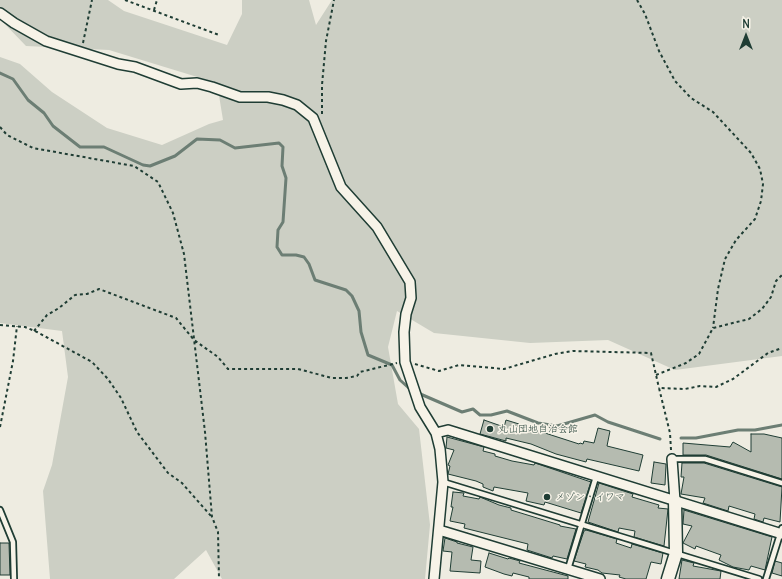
<!DOCTYPE html>
<meta charset="utf-8">
<style>
body{margin:0}
#map{position:relative;width:782px;height:579px;overflow:hidden;background:#eeece1;font-family:Delius,sans-serif}
canvas{display:block}
.north{position:absolute;left:726px;top:16px;width:40px;height:40px;-webkit-text-stroke:3px #f7f3e8;paint-order:stroke;rotate:0deg;font-size:11px;font-weight:700;line-height:16px;text-align:center;color:#1f3d34}
.north::after{content:'';display:block;margin:auto;width:14px;height:18px;background:#1f3d34;clip-path:polygon(50% 0,100% 100%,50% 72%,0 100%)}
</style>
<div id="map">
<canvas width="782" height="579"></canvas>
<div class="north">N</div>
</div>
<script>
const context = document.querySelector('canvas').getContext('2d');
context.lineJoin = 'round';
function paint(path, color) { context.fillStyle = color; context.fill(path, 'evenodd'); }
const toPath = rows => new Path2D(rows.map(r => 'M' + r).join(''));
function trace(path, color, width, dash) { context.strokeStyle = color; context.lineWidth = width; context.lineCap = dash ? 'butt' : 'round'; context.setLineDash(dash || []); context.stroke(path); }
function label(font, color, halo, rows, align = 'center') {
  context.font = font + ' Delius,"Klee One",sans-serif'; context.lineWidth = 3; context.setLineDash([]); context.textBaseline = 'middle'; context.strokeStyle = halo; context.fillStyle = color; for (const [text, x, y, turn = 0] of rows) {
    context.save(); context.translate(x, y); context.rotate((+turn || 0) * Math.PI / 180); context.textAlign = isNaN(turn) ? turn : align; if (halo) context.strokeText(text, 0, 0); context.fillText(text, 0, 0); context.restore();
  }
}
const green = toPath([
 [0,0,108,0,124,11,227,45,242,14,242,0,309,0,316,25,332,0,782,0,782,356,675,370,608,340,530,343,434,333,397,311,388,347,398,404,419,429,430,525,425,579,222,579,206,550,174,579,50,579,43,491,52,465,68,377,62,331,0,323,0,57,20,64,52,92,107,128,162,145,209,124,223,120,217,83,109,50,26,46,0,19]
]);
const stream = toPath([
 [0,73,13,79,28,100,44,113,53,126,80,147,104,147,143,165,150,166,175,156,197,139,220,140,235,148,279,143,283,147,282,166,286,178,283,222,278,230,277,247,282,255,296,255,304,257,309,264,315,280,346,290,352,296,359,311,361,332,368,355,392,365,400,380,411,390],
 [418,393,462,412,473,409,480,415,491,415,507,411,538,423,557,426,595,415,608,422,660,439],
 [681,438,696,438,738,430,755,430,782,425]
]);
const building = toPath([
 [484,420,504,427,506,420,519,424,518,427,545,433,579,444,580,443,583,444,584,441,594,443,598,428,610,431,607,446,643,455,639,471,587,459,586,462,556,454,531,444,506,438,506,441,480,434,484,420],
 [751,434,764,434,782,438,782,479,706,455,683,455,683,443,730,447,733,442,751,452,751,434],
 [447,437,484,447,483,451,495,454,495,456,512,461,534,465,535,463,591,482,581,513,545,502,544,505,526,501,528,493,494,487,493,491,483,487,483,484,476,481,448,474,450,466,448,465,454,450,446,448,447,437],
 [654,462,666,464,665,485,651,483,654,462],
 [682,463,704,463,782,487,780,522,764,518,763,522,754,519,755,514,729,506,728,511,703,503,705,498,681,494,684,477,681,477,682,463],
 [599,483,633,494,632,497,659,505,658,508,668,509,664,546,634,537,635,531,619,528,618,532,588,522,599,483],
 [453,492,464,493,463,496,479,499,480,497,499,505,511,508,511,510,560,525,560,526,576,529,567,559,553,556,552,558,527,550,528,544,464,528,465,524,450,521,453,507,451,507,453,492],
 [684,510,772,537,765,570,751,566,749,570,733,567,719,560,721,555,696,546,695,549,683,543,692,526,683,524,684,510],
 [586,530,617,539,616,543,631,548,632,544,663,553,661,564,651,562,646,579,626,579,619,577,620,575,602,573,598,570,585,567,586,564,574,561,584,531,586,530],
 [445,538,457,542,457,543,473,547,471,560,481,561,480,573,450,571,452,552,443,551,445,538],
 [0,543,9,543,10,575,0,575,0,543],
 [489,553,508,559,509,558,520,561,519,563,568,576,568,579,529,579,529,577,513,573,512,576,504,574,485,567,489,553],
 [682,560,694,563,693,566,721,571,720,579,679,579,682,560],
 [775,561,782,563,782,576,772,573,775,561]
]);
const path = toPath([
 [125,0,219,35],
 [637,0,645,14,659,51,675,81,691,98,713,112,751,153,760,169,763,184,761,201,755,219,736,240,725,259,718,289,713,328],
 [154,10,157,0],
 [83,43,92,0],
 [322,114,322,85,326,41,334,0],
 [0,127,7,135,33,148,134,166,158,182,173,213,184,254,205,432,212,517,218,532,219,579],
 [0,325,25,327,37,332,92,362,108,379,121,398,137,432,168,473,182,483,211,516],
 [34,331,47,315,59,308,75,295,87,294,99,289,176,318,194,340,218,357,228,369,298,369,332,378,346,378,357,376,360,372,397,363],
 [415,364,439,371,459,365,504,369,555,354,573,351,651,353,659,388],
 [656,375,686,363,699,354,713,328,749,319,762,309,771,297,776,281,782,275],
 [0,427,13,361,17,326],
 [671,450,670,433,659,388,685,389,700,386,716,387,733,379,768,353,782,348]
]);
const service = toPath([
 [672,459,705,459,782,483],
 [443,482,759,579],
 [0,510,13,542,14,579],
 [568,569,596,477],
 [766,579,782,528]
]);
const minor = toPath([
 [0,13,14,23,46,41,118,64,135,67,181,84,197,83,212,87,240,97,268,97,283,100,297,105,313,118,341,187,377,227,410,282,411,298,406,314,404,332,405,362,420,407,436,433,440,449,443,482,434,579],
 [436,433,448,430,782,534],
 [672,459,675,501],
 [439,530,600,579]
]);
const tertiary = toPath([
 [668,579,676,553,675,501]
]);
const markers = [
 [490,429,4,"#1f3d34"],
 [547,497,4,"#1f3d34"]
];
const poiNames = [
 ["丸山団地自治会館",498,429],
 ["メゾン・イワマ",555,497]
];
paint(green, '#cccfc4');
trace(stream, '#6c7e74', 3);
paint(building, '#b5bbb0');
trace(building, '#1f3d34', 1);
trace(service, '#1f3d34', 8);
trace(minor, '#1f3d34', 12);
trace(tertiary, '#1f3d34', 15);
trace(path, '#1f3d34', 2, [3, 3]);
trace(service, '#f7f3e8', 4.5);
trace(minor, '#f7f3e8', 9);
trace(tertiary, '#f7f3e8', 12);
for (const [x, y, r, color] of markers) { const dot = new Path2D(); dot.arc(x, y, r, 0, 2 * Math.PI); context.fillStyle = color; context.fill(dot); trace(dot, '#f7f3e8', 1.5); }
label('10px', '#1f3d34', '#f7f3e8', poiNames, 'left');
</script>
